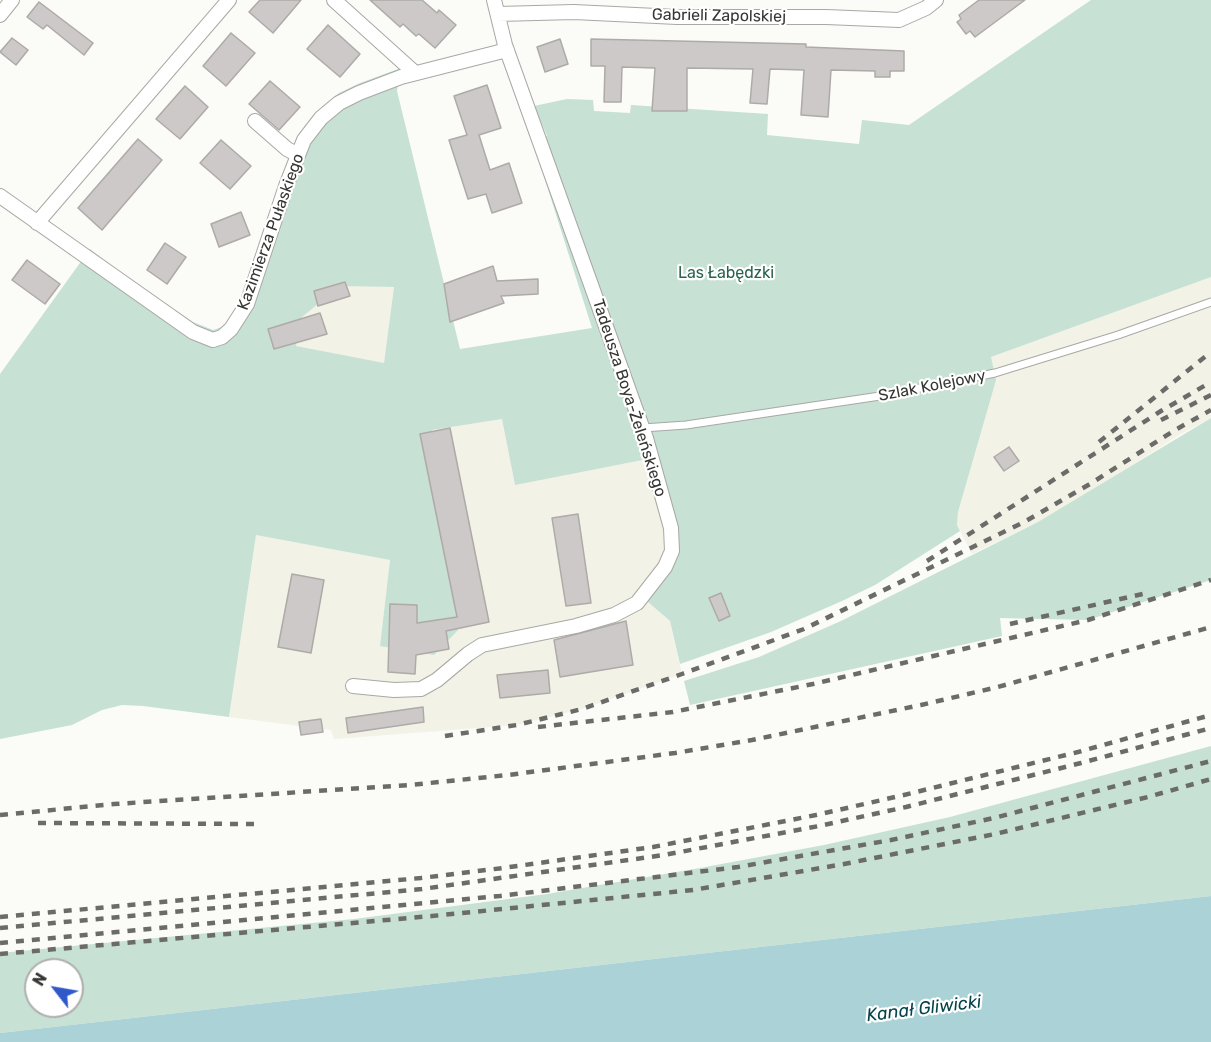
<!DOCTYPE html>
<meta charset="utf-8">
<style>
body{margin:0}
#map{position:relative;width:1211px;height:1042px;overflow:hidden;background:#fbfbf7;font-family:Rubik,sans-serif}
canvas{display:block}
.north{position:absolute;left:24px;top:958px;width:60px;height:60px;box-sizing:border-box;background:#fff;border:2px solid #afafae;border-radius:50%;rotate:301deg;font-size:16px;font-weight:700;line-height:24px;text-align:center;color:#363634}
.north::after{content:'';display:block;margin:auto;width:21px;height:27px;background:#2f59c9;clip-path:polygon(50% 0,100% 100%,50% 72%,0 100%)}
</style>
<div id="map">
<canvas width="1211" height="1042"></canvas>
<div class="north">N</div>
</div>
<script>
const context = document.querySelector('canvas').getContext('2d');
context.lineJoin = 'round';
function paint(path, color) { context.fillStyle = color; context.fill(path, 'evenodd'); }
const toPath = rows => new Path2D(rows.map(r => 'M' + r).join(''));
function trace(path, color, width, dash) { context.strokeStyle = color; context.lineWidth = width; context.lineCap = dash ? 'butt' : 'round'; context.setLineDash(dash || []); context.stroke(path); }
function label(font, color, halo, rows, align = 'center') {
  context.font = font + ' Rubik,sans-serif'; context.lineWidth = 4.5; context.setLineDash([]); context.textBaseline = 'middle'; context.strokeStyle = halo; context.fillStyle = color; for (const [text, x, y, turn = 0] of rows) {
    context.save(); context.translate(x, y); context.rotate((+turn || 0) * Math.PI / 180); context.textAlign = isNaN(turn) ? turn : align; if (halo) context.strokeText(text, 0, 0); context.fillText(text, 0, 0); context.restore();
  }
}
const built = toPath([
 [1211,277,1211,418,1181,434,1077,500,1038,522,972,554,957,525,958,512,995,380,991,357],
 [340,285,394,287,384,364,296,346,302,317],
 [502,419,515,484,658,457,677,543,641,596,670,621,682,674,582,709,517,725,334,739,331,730,229,717,256,535,390,560,380,646,458,630,431,430]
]);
const green = toPath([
 [1091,0,1211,0,1211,277,991,357,996,380,958,512,957,525,960,531,875,585,842,601,771,632,680,664,670,621,641,596,670,559,658,457,515,485,502,419,432,430,458,630,434,655,380,646,390,560,256,535,229,717,143,706,122,705,102,710,72,725,0,739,0,374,90,249,129,279,193,322,213,330,222,327,240,310,305,130,321,108,339,93,360,83,401,68,397,91,460,349,592,328,533,142,547,136,534,106,567,99,593,100,594,111,630,113,631,105,768,114,767,135,859,144,862,120,909,125],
 [340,286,394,287,384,363,296,346,302,317],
 [1211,418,1211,580,1088,620,1000,618,1002,636,690,705,684,681,759,657,841,621,1038,522],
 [1211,746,1211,896,0,1033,0,953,354,919,547,894,700,868,824,845,950,817],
 [36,970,72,970,72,1006,36,1006]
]);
const water = toPath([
 [1211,896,1211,1042,0,1042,0,1033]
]);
const building = toPath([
 [260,0,301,0,273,33,249,12,260,0],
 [370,0,422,0,437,13,439,10,456,25,435,48,419,34,416,36,403,24,400,27,370,0],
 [979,0,1025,0,975,37,970,31,966,34,957,22,961,19,959,15,979,0],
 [39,2,93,43,84,55,47,25,43,29,27,17,39,2],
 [328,25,360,54,340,77,307,49,328,25],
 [231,33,255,53,226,86,203,66,231,33],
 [12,38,28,50,16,65,0,52,12,38],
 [560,39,568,64,545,72,537,47,560,39],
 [591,39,806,44,806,47,904,51,904,71,890,71,890,77,875,77,875,71,831,70,828,117,801,115,804,70,770,69,767,104,750,103,753,69,687,68,687,111,652,111,655,68,622,67,621,102,604,102,605,66,591,66,591,39],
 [270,81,300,107,279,130,249,104,270,81],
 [487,85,501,128,479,135,490,170,509,163,522,203,492,213,486,194,468,199,449,140,467,135,454,96,487,85],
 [185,86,208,107,180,139,156,119,185,86],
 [138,139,162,160,102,230,78,208,138,139],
 [221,140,251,166,230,189,200,163,221,140],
 [241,212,250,235,219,247,211,224,241,212],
 [165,243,186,257,167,284,147,270,165,243],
 [27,260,60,284,45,304,12,280,27,260],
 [493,266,497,281,538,279,538,294,501,296,504,303,450,322,444,284,493,266],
 [345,282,350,296,318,306,314,291,345,282],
 [320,313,327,334,274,349,268,329,320,313],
 [450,428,489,622,446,631,449,649,416,655,415,674,388,672,390,604,417,605,417,623,457,617,420,434,450,428],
 [1009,447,1019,461,1004,471,994,457,1009,447],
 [578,514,591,603,566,606,552,518,578,514],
 [292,574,324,580,311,653,278,647,292,574],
 [721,593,730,616,719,621,709,598,721,593],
 [626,621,633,665,560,677,554,640,626,621],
 [548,670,550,693,500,698,497,675,548,670],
 [423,707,424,722,348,733,346,718,423,707],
 [321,719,323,732,301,735,299,722,321,719]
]);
const service = toPath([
 [643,428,686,425,880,396,995,373,1118,335,1211,302]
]);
const minor = toPath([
 [334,0,415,73],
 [498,14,574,12,677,17,826,17,899,20,926,8,936,0],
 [0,15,12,0],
 [255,121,287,149,298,155],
 [0,196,193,332,213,340,222,337,231,329,247,304,286,186,304,140,321,118,339,103,359,93,401,77,507,50],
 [37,223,229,0],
 [353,686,394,690,421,689,437,680,468,654,482,645,576,626,614,615,637,603,665,567,672,551,671,528,646,438,505,45,494,0]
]);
const rail = toPath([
 [1161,420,1211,395],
 [1099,442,1211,352],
 [927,561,1161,411,1211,382],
 [1010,624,1147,593],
 [538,727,673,712,813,684,1088,620,1211,580],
 [445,736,517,725,582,709,682,674,804,629,1026,521,1090,484,1175,430,1211,410],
 [0,815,114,804,410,785,508,775,675,753,752,740,921,705,998,687,1211,627],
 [38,823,257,824],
 [0,917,421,878,503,868,653,847,816,815,904,795,1078,752,1211,715],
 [0,928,422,889,664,855,819,826,906,807,1081,763,1211,728],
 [0,943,500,896,738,867,891,840,994,818,1211,761],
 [0,954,432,916,693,890,844,864,995,834,1148,797,1211,779]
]);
const streetNames = [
 ["Gabrieli Zapolskiej",719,16,1],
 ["Kazimierza Pułaskiego",271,232,-70],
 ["Szlak Kolejowy",932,386,-11],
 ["Tadeusza Boya-Żeleńskiego",629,398,72]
];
const parkNames = [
 ["Las Łabędzki",726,273]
];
const waterNames = [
 ["Kanał Gliwicki",924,1009,-7]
];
paint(built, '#f3f2e6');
paint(green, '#c7e1d4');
paint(water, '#aad2d7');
paint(building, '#cdc9c8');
trace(building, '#aeaaa8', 1.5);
trace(service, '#a8a8a5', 9);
trace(minor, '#a8a8a5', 16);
trace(service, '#fff', 7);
trace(minor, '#fff', 14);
trace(rail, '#6b6b69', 4.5, [8, 8]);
label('16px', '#363634', '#fff', streetNames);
label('16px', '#2a634b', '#fff', parkNames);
label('italic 18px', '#06444b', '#fff', waterNames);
</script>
